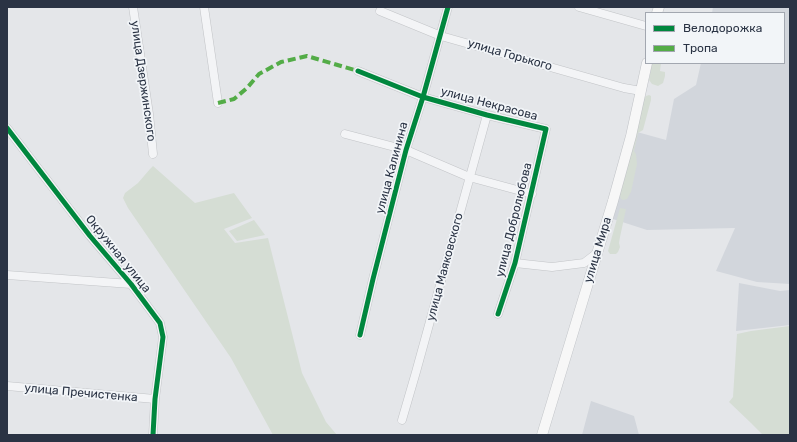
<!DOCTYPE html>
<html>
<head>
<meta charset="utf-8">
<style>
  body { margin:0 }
  #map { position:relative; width:797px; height:442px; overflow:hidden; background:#e4e6e9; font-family:Rubik,sans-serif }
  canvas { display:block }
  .frame { position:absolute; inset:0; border:8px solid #2a3344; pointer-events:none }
  .legend { position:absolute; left:645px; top:12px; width:140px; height:52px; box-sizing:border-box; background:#f2f5f8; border:1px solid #a2a7b0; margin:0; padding:5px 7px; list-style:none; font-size:12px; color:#2a3344 }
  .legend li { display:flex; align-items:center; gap:8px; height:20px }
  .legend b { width:20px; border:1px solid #a2a7b0 }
</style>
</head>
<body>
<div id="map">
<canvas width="797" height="442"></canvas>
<div class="frame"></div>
<ul class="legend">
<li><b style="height:5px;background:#00873e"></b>Велодорожка</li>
<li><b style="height:5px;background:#53ac47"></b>Тропа</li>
</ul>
</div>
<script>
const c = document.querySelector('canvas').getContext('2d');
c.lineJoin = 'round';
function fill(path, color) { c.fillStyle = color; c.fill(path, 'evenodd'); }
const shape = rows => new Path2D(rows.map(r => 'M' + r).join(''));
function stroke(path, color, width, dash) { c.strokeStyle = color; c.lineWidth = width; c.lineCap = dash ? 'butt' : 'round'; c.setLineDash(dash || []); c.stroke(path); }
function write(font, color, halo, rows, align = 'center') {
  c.font = font + ' Rubik,sans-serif'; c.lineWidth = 3.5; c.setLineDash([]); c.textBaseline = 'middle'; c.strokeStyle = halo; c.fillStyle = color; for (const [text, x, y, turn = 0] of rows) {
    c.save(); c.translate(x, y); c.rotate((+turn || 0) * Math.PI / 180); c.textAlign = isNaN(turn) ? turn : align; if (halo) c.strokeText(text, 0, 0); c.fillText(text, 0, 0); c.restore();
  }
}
fill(shape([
  [713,7,790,7,790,284,757,282,716,271,735,228,647,230,613,219,637,132,666,140,674,99,696,85,701,63,784,63,784,13,712,13],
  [739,283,780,291,790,290,790,325,736,331],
  [591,401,634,416,639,435,582,435]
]), '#d2d6dc');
fill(shape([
  [652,63,661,63,660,71,665,72,665,76,663,83,658,86,652,84,649,80],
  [649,95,651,96,651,100,643,130,638,133,634,151,636,154,637,164,631,192,627,199,623,200,621,199,619,193,643,100,646,96],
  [153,166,195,203,234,193,252,218,224,229,235,243,268,238,302,373,326,422,337,435,273,435,231,358,128,208,123,198,125,193,138,183,150,169],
  [620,208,626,209,620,237,619,243,620,247,618,252,616,254,610,254,608,251],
  [254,220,265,235,237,241,229,231],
  [790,326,790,435,763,435,751,423,729,402,733,397,737,334,751,331]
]), '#d5ddd4');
const minor = shape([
  [133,7,149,114,153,154],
  [204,7,218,103],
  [579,7,646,26],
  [380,11,441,36,624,88,641,91],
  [358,71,423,97,487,115,546,129,515,263,498,314],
  [7,128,90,236,131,284,160,323,163,337,155,399,153,435],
  [345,134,406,150,469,177,532,194],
  [515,263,552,267,584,263,597,253],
  [7,275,131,284],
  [360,335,373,279,406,150,423,97,448,7],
  [7,386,155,399],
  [402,420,416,372,487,115]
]);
const major = shape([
  [657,13,659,7],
  [542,435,613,201,631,136,647,63]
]);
stroke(minor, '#c2c4c7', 9);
stroke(major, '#c0c3c7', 11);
stroke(minor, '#f3f4f6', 8);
stroke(major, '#f7f7f7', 10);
stroke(shape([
  [218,103,234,99,247,88,259,74,281,62,307,56,358,71]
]), '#53ac47', 4, [8, 4]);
stroke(shape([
  [358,71,423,97,487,115,546,129,515,263,498,314],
  [7,128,90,236,131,284,160,323,163,337,155,399,153,435],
  [360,335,373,279,406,150,423,97,448,7]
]), '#00873e', 5);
write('12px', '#2a3344', '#f2f5f8', [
  ["улица Горького",510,55,16],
  ["улица Дзержинского",143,81,82],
  ["улица Некрасова",489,104,15],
  ["улица Калинина",392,168,-75],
  ["улица Добролюбова",514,220,-76],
  ["улица Мира",598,250,-73],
  ["Окружная улица",118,254,51],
  ["улица Маяковского",445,267,-75],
  ["улица Пречистенка",81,393,5]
]);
</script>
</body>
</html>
